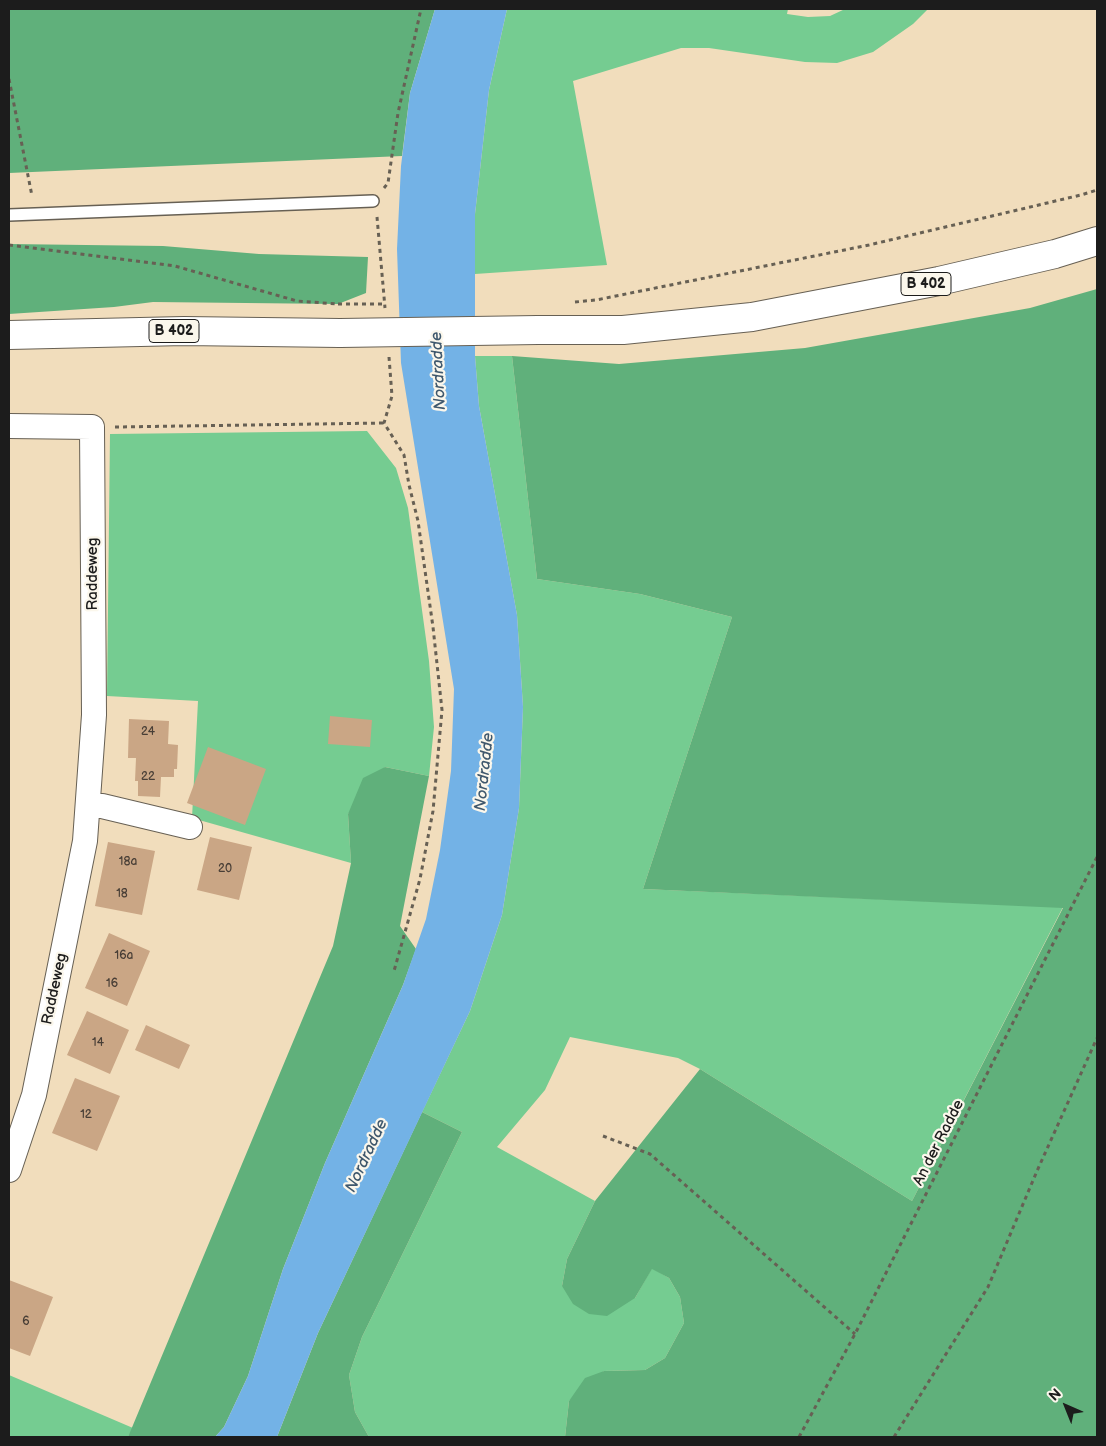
<!DOCTYPE html>
<html>
<head>
<meta charset="utf-8">
<style>
  body { margin:0 }
  #map { position:relative; width:1106px; height:1446px; overflow:hidden; background:#f1ddbc; font-family:"Balsamiq Sans",sans-serif }
  canvas { display:block }
  .frame { position:absolute; inset:0; border:10px solid #1c1c1c; pointer-events:none }
  .north { position:absolute; left:1041px; top:1381px; width:50px; height:50px; -webkit-text-stroke:4px #fbf7ec; paint-order:stroke; rotate:316deg; font-size:14px; font-weight:700; line-height:20px; text-align:center; color:#1c1c1c }
  .north::after { content:''; display:block; margin:auto; width:18px; height:22px; background:#1c1c1c; clip-path:polygon(50% 0,100% 100%,50% 72%,0 100%) }
</style>
</head>
<body>
<div id="map">
<canvas width="1106" height="1446"></canvas>
<div class="frame"></div>
<div class="north">N</div>
</div>
<script>
const c = document.querySelector('canvas').getContext('2d');
c.lineJoin = 'round';
function fill(path, color) { c.fillStyle = color; c.fill(path, 'evenodd'); }
const shape = rows => new Path2D(rows.map(r => 'M' + r).join(''));
function stroke(path, color, width, dash) { c.strokeStyle = color; c.lineWidth = width; c.lineCap = dash ? 'butt' : 'round'; c.setLineDash(dash || []); c.stroke(path); }
function write(font, color, halo, rows, align = 'center') {
  c.font = font + ' "Balsamiq Sans",sans-serif'; c.lineWidth = 4.5; c.setLineDash([]); c.textBaseline = 'middle'; c.strokeStyle = halo; c.fillStyle = color; for (const [text, x, y, turn = 0] of rows) {
    c.save(); c.translate(x, y); c.rotate((+turn || 0) * Math.PI / 180); c.textAlign = isNaN(turn) ? turn : align; if (halo) c.strokeText(text, 0, 0); c.fillText(text, 0, 0); c.restore();
  }
}
fill(shape([
  [507,9,788,9,787,14,808,17,830,16,845,9,928,9,913,24,873,52,837,63,805,62,709,48,681,48,573,81,607,265,475,274,475,214,489,90],
  [475,356,512,356,537,579,640,594,732,617,643,889,1063,907,912,1201,700,1069,678,1058,570,1037,545,1090,497,1147,595,1201,567,1259,562,1286,635,1298,652,1268,669,1278,680,1297,684,1323,665,1358,645,1370,604,1371,569,1401,565,1437,369,1437,355,1412,349,1375,362,1337,462,1132,422,1112,470,1011,502,915,519,808,523,707,517,615,479,406],
  [367,431,396,468,408,508,429,661,434,727,429,776,385,767,348,814,351,863,192,818,198,701,107,696,110,434],
  [9,1375,133,1428,128,1437,9,1437]
]), '#75cc91');
fill(shape([
  [9,9,435,9,410,93,402,156,9,173],
  [9,244,163,246,259,254,368,257,366,293,338,304,153,302,114,307,9,314],
  [1097,289,1097,1437,565,1437,569,1401,585,1378,604,1371,645,1370,665,1358,684,1323,680,1297,669,1278,652,1269,635,1298,607,1316,589,1314,573,1304,562,1286,567,1259,595,1201,700,1069,912,1201,1063,908,643,889,732,617,640,594,537,579,512,356,619,364,805,348,1030,308],
  [385,767,429,776,400,926,416,949,403,985,325,1163,283,1269,248,1376,224,1427,215,1437,128,1437,333,946,351,863,348,814,363,778],
  [422,1112,462,1132,362,1337,349,1375,355,1412,369,1437,277,1437,318,1333]
]), '#60b07b');
fill(shape([
  [435,9,507,9,489,90,475,214,475,356,479,406,517,615,523,707,519,808,502,915,470,1011,318,1333,277,1437,215,1437,224,1427,248,1376,283,1269,325,1163,403,985,426,919,440,850,451,771,454,689,401,363,397,249,401,166,410,93]
]), '#73b2e6');
fill(shape([
  [330,716,372,720,370,747,328,744],
  [129,719,169,721,168,744,178,745,177,769,174,769,174,777,161,777,160,797,138,796,138,781,135,781,136,758,128,758],
  [208,747,266,769,245,825,187,803],
  [210,837,252,847,239,900,197,890],
  [108,842,155,851,142,915,95,906],
  [109,933,150,951,127,1006,85,988],
  [87,1011,129,1030,110,1074,67,1055],
  [146,1025,190,1045,179,1069,135,1050],
  [75,1078,120,1096,97,1151,52,1133],
  [9,1280,53,1297,30,1356,9,1348]
]), '#caa685');
const lane = shape([
  [9,215,373,201]
]);
const street = shape([
  [9,426,92,427,94,715,85,841,34,1095,9,1170],
  [88,805,102,806,190,827]
]);
const primary = shape([
  [538,330,623,330,752,317,939,281,1055,254,1097,241],
  [9,335,184,331,340,333]
]);
stroke(lane, '#676054', 14);
stroke(street, '#676054', 26);
stroke(primary, '#676054', 30);
stroke(shape([
  [9,79,32,196],
  [384,188,388,183,398,113,421,9],
  [377,217,385,308],
  [9,245,175,266,297,301,338,304],
  [575,302,596,300,869,245,1081,195,1097,190],
  [389,357,392,396,384,423,404,455,409,485,418,521,433,627,442,710,433,811,420,879,394,971],
  [115,427,384,423],
  [603,1136,650,1154,855,1334],
  [799,1437,855,1334,1097,857],
  [894,1437,988,1287,1037,1171,1097,1038]
]), '#676054', 3, [4, 4]);
stroke(lane, '#fff', 11);
stroke(street, '#fff', 24);
stroke(primary, '#fff', 28);
const primaryBridge = shape([
  [340,333,538,330]
]);
stroke(primaryBridge, '#676054', 30, []);
stroke(shape([
  [338,304,384,304]
]), '#676054', 3, [4, 4]);
stroke(primaryBridge, '#fff', 28);
write('12px', '#483e36', null, [
  ["24",148,732],
  ["22",148,777],
  ["18a",128,862],
  ["20",225,869],
  ["18",122,894],
  ["16a",124,956],
  ["16",112,984],
  ["14",98,1043],
  ["12",86,1115],
  ["6",26,1322]
]);
for (const [x, y, w] of [
  [926,284,50],
  [174,331,50]
]) { const box = new Path2D(); box.roundRect(x - w / 2, y - 11.5, w, 23, 4); c.fillStyle = '#fbf7ec'; c.fill(box); stroke(box, '#1c1c1c', 1); }
write('bold 14px', '#1c1c1c', null, [
  ["B 402",926,284],
  ["B 402",174,331]
]);
write('15px', '#1c1c1c', '#fbf7ec', [
  ["Raddeweg",93,574,-90],
  ["Raddeweg",55,989,-78],
  ["An der Radde",939,1143,-63]
]);
write('italic 16px', '#3f586d', '#fbf7ec', [
  ["Nordradde",439,371,-93],
  ["Nordradde",485,772,-84],
  ["Nordradde",367,1156,-65]
]);
</script>
</body>
</html>
